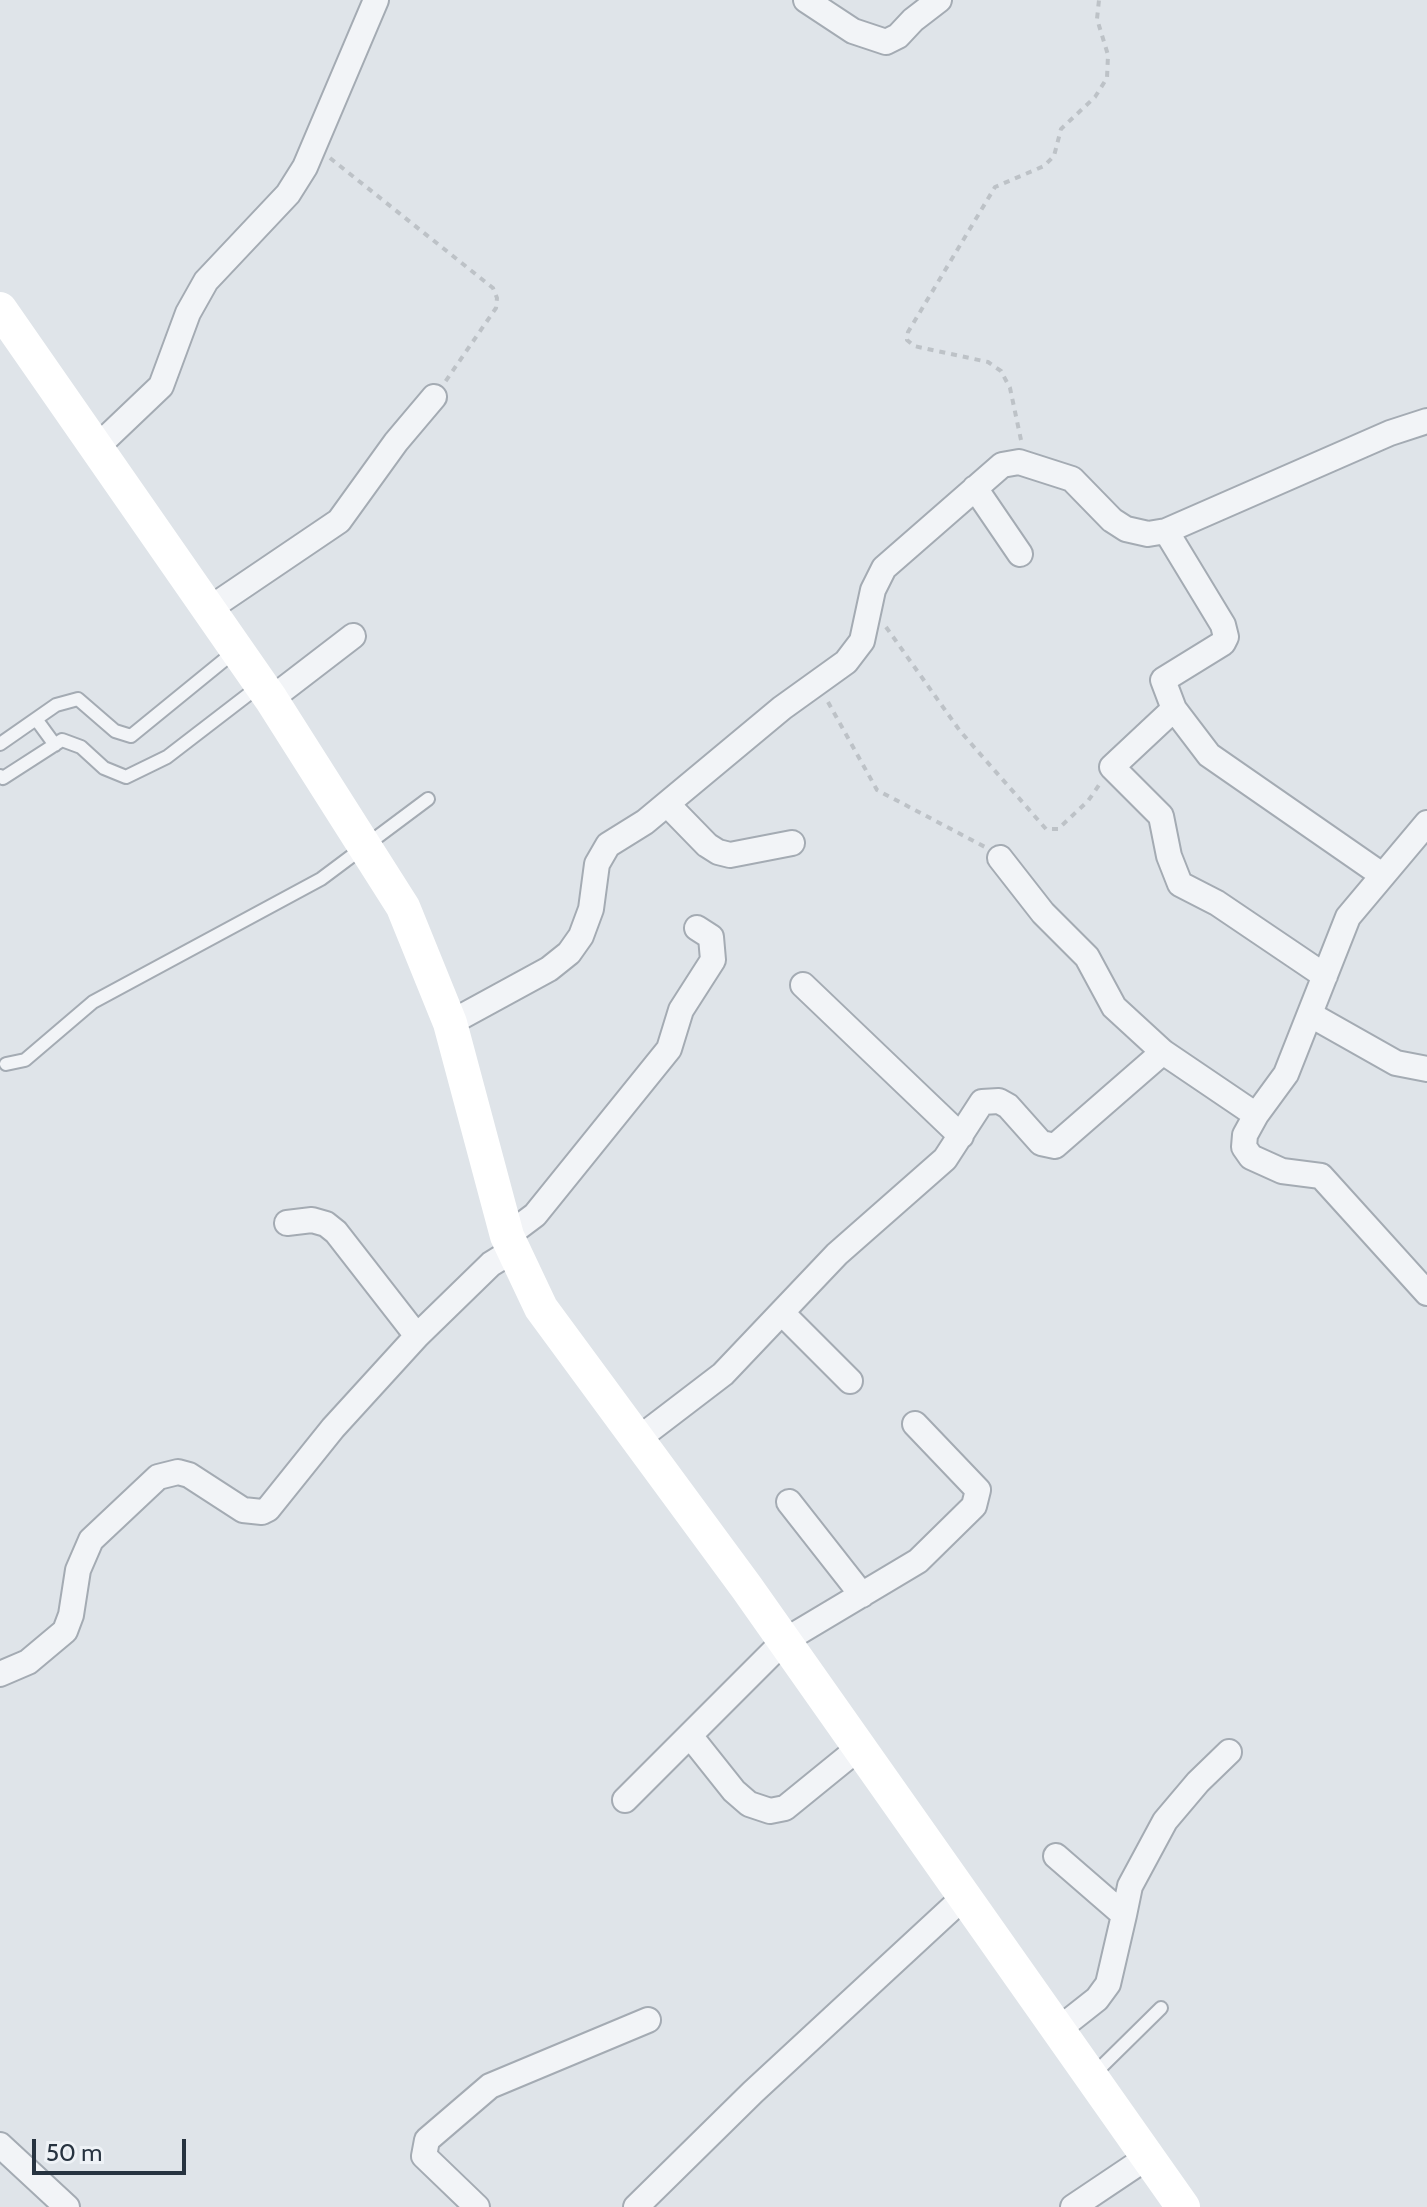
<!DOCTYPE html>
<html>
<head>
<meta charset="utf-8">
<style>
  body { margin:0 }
  #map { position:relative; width:1427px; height:2207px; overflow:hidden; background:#dfe4e9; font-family:Cabin,sans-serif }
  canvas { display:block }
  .scale { position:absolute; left:32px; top:2139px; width:154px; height:36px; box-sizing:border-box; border:4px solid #273340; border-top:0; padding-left:10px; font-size:24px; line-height:28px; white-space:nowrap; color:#273340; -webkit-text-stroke:6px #eef2f6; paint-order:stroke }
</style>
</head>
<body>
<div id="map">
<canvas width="1427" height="2207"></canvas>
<div class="scale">50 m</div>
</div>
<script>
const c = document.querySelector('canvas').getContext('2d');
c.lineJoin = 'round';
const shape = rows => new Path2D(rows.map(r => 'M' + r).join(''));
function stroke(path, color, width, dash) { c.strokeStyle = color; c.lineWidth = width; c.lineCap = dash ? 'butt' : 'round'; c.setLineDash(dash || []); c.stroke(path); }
const lane = shape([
  [36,719,55,745],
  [0,744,56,705,78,699,115,731,131,736,234,652],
  [0,776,3,778,62,740,81,747,104,768,126,777,167,757,258,687],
  [6,1064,25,1060,93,1002,321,879,428,799],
  [1094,2074,1161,2008]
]);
const street = shape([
  [806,0,853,31,886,42,898,36,913,20,939,0],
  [98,446,161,386,188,313,206,281,288,194,305,167,376,0],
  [975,488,1020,554],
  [1166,531,1223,625,1226,637,1223,643,1163,680,1174,709,1209,755,1382,875],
  [209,609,339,521,396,442,434,397],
  [271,699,353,636],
  [1174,709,1112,767,1161,816,1169,856,1180,884,1217,903,1325,976],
  [668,805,707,845,718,852,730,855,792,843],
  [1427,823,1348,917,1286,1074,1256,1115,1245,1135,1244,1147,1251,1157,1282,1171,1321,1176,1427,1293],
  [1000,858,1043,913,1087,957,1114,1007,1163,1052,1256,1115],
  [803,985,961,1136],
  [1311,1015,1396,1063,1427,1069],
  [450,1023,549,969,569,953,581,936,591,909,597,864,608,845,645,822,782,708,846,662,862,641,873,590,884,568,1002,465,1019,462,1072,479,1112,520,1126,529,1148,534,1166,531,1390,433,1427,421],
  [287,1223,312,1220,326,1224,336,1232,417,1336],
  [507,1236,535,1215,669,1049,681,1010,713,960,711,937,697,928],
  [783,1314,850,1381],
  [638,1439,723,1374,837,1254,945,1159,982,1102,999,1101,1008,1106,1041,1143,1055,1146,1163,1052],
  [789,1502,862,1595],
  [0,1674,28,1662,65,1631,71,1615,78,1570,91,1540,158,1477,178,1472,189,1475,243,1510,262,1512,268,1509,333,1428,417,1336,491,1264,512,1251],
  [691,1737,734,1791,749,1804,770,1811,785,1808,860,1747],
  [625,1800,784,1641,918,1561,974,1506,978,1490,915,1424],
  [1056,1856,1124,1915,1108,1984,1097,1999,1059,2029],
  [1124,1915,1130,1886,1165,1821,1198,1782,1229,1752],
  [0,2145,67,2207],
  [477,2207,424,2156,427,2140,490,2086,648,2020],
  [636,2207,753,2092,965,1896],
  [1073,2207,1149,2156]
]);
stroke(lane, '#a4abb3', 16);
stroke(street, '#a4abb3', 28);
stroke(shape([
  [330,158,493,288,497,298,496,308,445,382],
  [1021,440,1010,388,1001,371,988,362,914,346,907,340,908,332,995,187,1044,166,1054,156,1061,129,1095,97,1107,78,1108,55,1097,19,1099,0],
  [886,627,960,731,1046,829,1058,829,1088,801,1099,785],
  [828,702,877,790,985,847]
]), '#bdc2c7', 4, [6, 6]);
stroke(lane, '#f2f4f7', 12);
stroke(street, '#f2f4f7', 24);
stroke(shape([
  [0,309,271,699,403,907,450,1023,507,1236,541,1308,747,1588,1183,2207]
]), '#fff', 34);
</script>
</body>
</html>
